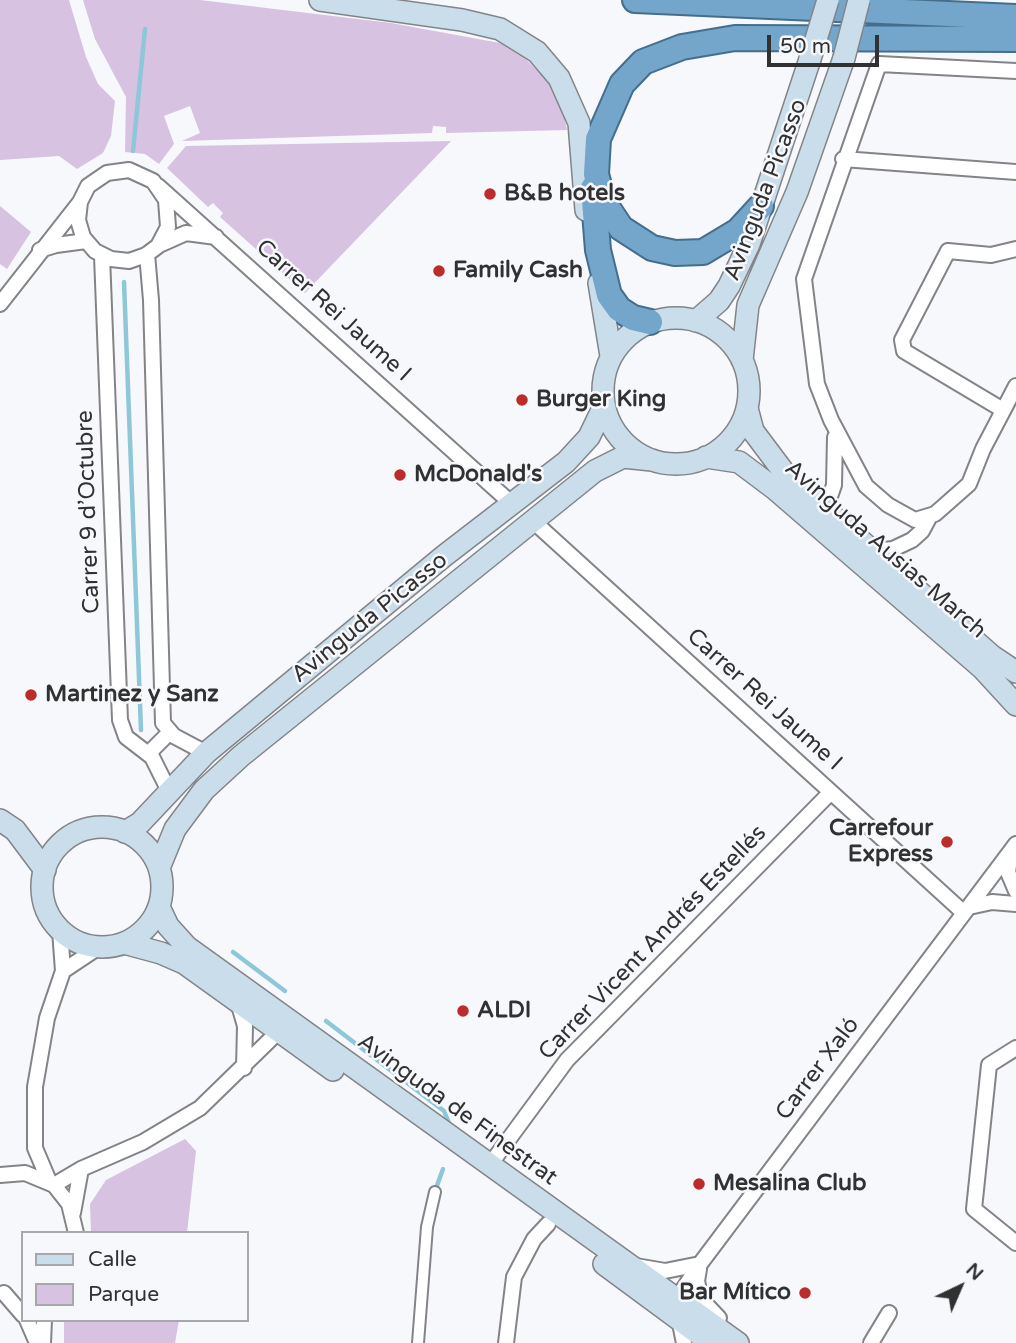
<!DOCTYPE html>
<html>
<head>
<meta charset="utf-8">
<style>
  body { margin:0 }
  #map { position:relative; width:1016px; height:1343px; overflow:hidden; background:#f6f8fb; font-family:"Varela Round",sans-serif }
  canvas { display:block }
  .legend { position:absolute; left:21px; top:1231px; width:228px; height:91px; box-sizing:border-box; background:#f6f8fb; border:2px solid #a7a8ab; margin:0; padding:9px 12px; list-style:none; font-size:21px; color:#313132 }
  .legend li { display:flex; align-items:center; gap:14px; height:35px }
  .legend b { width:35px; border:2px solid #a7a8ab }
  .north { position:absolute; left:925px; top:1252px; width:70px; height:70px; -webkit-text-stroke:5px #f6f8fb; paint-order:stroke; rotate:44deg; font-size:19px; font-weight:700; line-height:28px; text-align:center; color:#313132 }
  .north::after { content:''; display:block; margin:auto; width:24px; height:32px; background:#313132; clip-path:polygon(50% 0,100% 100%,50% 72%,0 100%) }
  .scale { position:absolute; left:767px; top:35px; width:112px; height:32px; box-sizing:border-box; border:4px solid #313132; border-top:0; padding-left:9px; font-size:21px; line-height:24px; white-space:nowrap; color:#313132; -webkit-text-stroke:5px #f6f8fb; paint-order:stroke }
</style>
</head>
<body>
<div id="map">
<canvas width="1016" height="1343"></canvas>
<ul class="legend">
<li><b style="height:9px;background:#caddeb"></b>Calle</li>
<li><b style="height:19px;background:#d7c2e1"></b>Parque</li>
</ul>
<div class="north">N</div>
<div class="scale">50 m</div>
</div>
<script>
const c = document.querySelector('canvas').getContext('2d');
c.lineJoin = 'round';
function fill(path, color) { c.fillStyle = color; c.fill(path, 'evenodd'); }
const shape = rows => new Path2D(rows.map(r => 'M' + r).join(''));
function stroke(path, color, width, dash) { c.strokeStyle = color; c.lineWidth = width; c.lineCap = dash ? 'butt' : 'round'; c.setLineDash(dash || []); c.stroke(path); }
function write(font, color, halo, rows, align = 'center') {
  c.font = font + ' "Varela Round",sans-serif'; c.lineWidth = 5; c.setLineDash([]); c.textBaseline = 'middle'; c.strokeStyle = halo; c.fillStyle = color; for (const [text, x, y, turn = 0] of rows) {
    c.save(); c.translate(x, y); c.rotate((+turn || 0) * Math.PI / 180); c.textAlign = isNaN(turn) ? turn : align; if (halo) c.strokeText(text, 0, 0); c.fillText(text, 0, 0); c.restore();
  }
}
fill(shape([
  [0,0,69,0,86,57,98,84,115,101,111,136,103,153,77,169,59,156,0,160],
  [83,0,200,0,391,23,500,43,527,60,547,81,562,104,567,130,446,133,446,127,433,126,432,133,182,141,200,133,190,106,164,116,174,144,159,164,145,154,125,152,126,97,95,39],
  [451,141,305,293,220,217,223,213,213,203,208,207,167,168,186,146],
  [0,206,31,232,7,269,0,264],
  [185,1139,196,1151,187,1233,91,1233,90,1204,106,1180],
  [64,1320,179,1320,175,1343,64,1343]
]), '#d7c2e1');
stroke(shape([
  [133,151,145,29],
  [124,282,141,730],
  [233,952,285,991],
  [326,1021,444,1111,449,1123],
  [435,1191,443,1169]
]), '#8dc7d8', 4.5);
const pedestrian = shape([
  [418,1343,427,1227,435,1192]
]);
const minor = shape([
  [1016,71,879,64,804,279,817,384,831,420,866,486,888,505,915,520,935,514,969,484,983,449,1016,386],
  [843,159,1016,172],
  [158,186,511,503],
  [159,245,186,233,216,237],
  [40,250,56,245,86,241],
  [147,254,151,300,163,723,174,736,206,753],
  [102,256,120,720,126,737,152,757,169,791],
  [0,304,80,202,88,186,107,173,129,170,153,181,166,200,168,227,158,246,146,255,129,261,111,259,95,251,83,237,78,220,80,202],
  [1003,410,904,351,902,340,948,251,991,255,1016,249],
  [826,508,834,485,835,437],
  [533,521,964,913],
  [875,551,893,549,912,540,922,531,930,516],
  [149,753,170,732],
  [1011,852,1008,872,1016,891],
  [969,907,992,902,1016,904],
  [63,971,99,947],
  [238,1002,245,1026,244,1068],
  [1016,1048,989,1065,974,1209,1016,1243],
  [489,1166,567,1060,831,792],
  [0,1175,25,1173,54,1185,69,1204,76,1233],
  [49,1181,35,1148,35,1087,47,1018,63,971,60,930],
  [54,1185,81,1169,143,1142,200,1108,278,1032],
  [73,1213,81,1169],
  [636,1266,665,1271,700,1264],
  [699,1269,697,1281,701,1299,719,1318],
  [4,1293,23,1315],
  [27,1320,37,1343],
  [43,1343,44,1320],
  [506,1343,514,1277,534,1239,548,1224],
  [684,1343,677,1309,682,1291,700,1264,1016,844],
  [871,1343,889,1313]
]);
const secondary = shape([
  [320,0,462,20,500,29,537,52,559,78,579,123,586,210],
  [599,283,611,356],
  '603 391a73 73 0 1 1 146 0a73 73 0 1 1-146 0Z',
  [696,321,719,301,729,286,749,244,810,59],
  [742,360,748,305,797,192,844,58],
  [747,408,753,431,786,475,992,656,1016,672],
  [706,457,739,462,775,489,982,668,1016,705],
  [0,820,15,830,45,870],
  '42 887a60 60 0 1 1 120 0a60 60 0 1 1-120 0Z',
  [125,832,140,823,206,753,444,556,566,462,589,437,604,406],
  [159,868,175,829,204,790,241,756,595,471,623,457,652,460],
  [159,907,168,926,187,947,738,1343],
  [124,943,161,953,184,963,333,1070],
  [604,1264,711,1343]
]);
const trunk = shape([
  [635,0,1016,17],
  [593,188,598,250,609,295,619,309,633,318,650,322],
  [761,206,738,231,703,252,675,253,652,248,621,228,603,201,596,174,598,139,622,84,643,62,682,47,735,38,1016,39]
]);
stroke(pedestrian, '#838487', 14);
stroke(minor, '#838487', 18);
stroke(secondary, '#838487', 24);
stroke(trunk, '#456e8c', 28);
stroke(pedestrian, '#fff', 10);
stroke(minor, '#fff', 14);
stroke(secondary, '#caddeb', 21);
stroke(trunk, '#73a6ca', 24);
const secondaryBridge = shape([
  [844,58,859,0],
  [810,59,828,0]
]);
stroke(secondaryBridge, '#838487', 24, []);
stroke(secondaryBridge, '#caddeb', 21);
for (const [x, y, r, color] of [
  [490,194,7,"#bb2c2a"],
  [439,271,7,"#bb2c2a"],
  [522,400,7,"#bb2c2a"],
  [400,475,7,"#bb2c2a"],
  [31,695,7,"#bb2c2a"],
  [947,842,7,"#bb2c2a"],
  [463,1011,7,"#bb2c2a"],
  [699,1184,7,"#bb2c2a"],
  [805,1293,7,"#bb2c2a"]
]) { const dot = new Path2D(); dot.arc(x, y, r, 0, 2 * Math.PI); c.fillStyle = color; c.fill(dot); stroke(dot, '#f6f8fb', 2.5); }
write('23px', '#313132', '#f6f8fb', [
  ["Avinguda Picasso",766,190,-69],
  ["Carrer Rei Jaume I",333,311,42],
  ["Carrer 9 d’Octubre",89,512,-92],
  ["Avinguda Ausias March",885,550,41],
  ["Avinguda Picasso",370,618,-39],
  ["Carrer Rei Jaume I",764,700,42],
  ["Carrer Vicent Andrés Estellés",653,943,-46],
  ["Carrer Xaló",818,1069,-53],
  ["Avinguda de Finestrat",457,1110,36]
]);
write('bold 23px', '#313132', '#f6f8fb', [
  ["B&B hotels",504,194],
  ["Family Cash",453,271],
  ["Burger King",536,400],
  ["McDonald's",414,475],
  ["Martinez y Sanz",45,695],
  ["Carrefour",933,829,"right"],
  ["Express",933,855,"right"],
  ["ALDI",477,1011],
  ["Mesalina Club",713,1184],
  ["Bar Mítico",791,1293,"right"]
], 'left');
</script>
</body>
</html>
